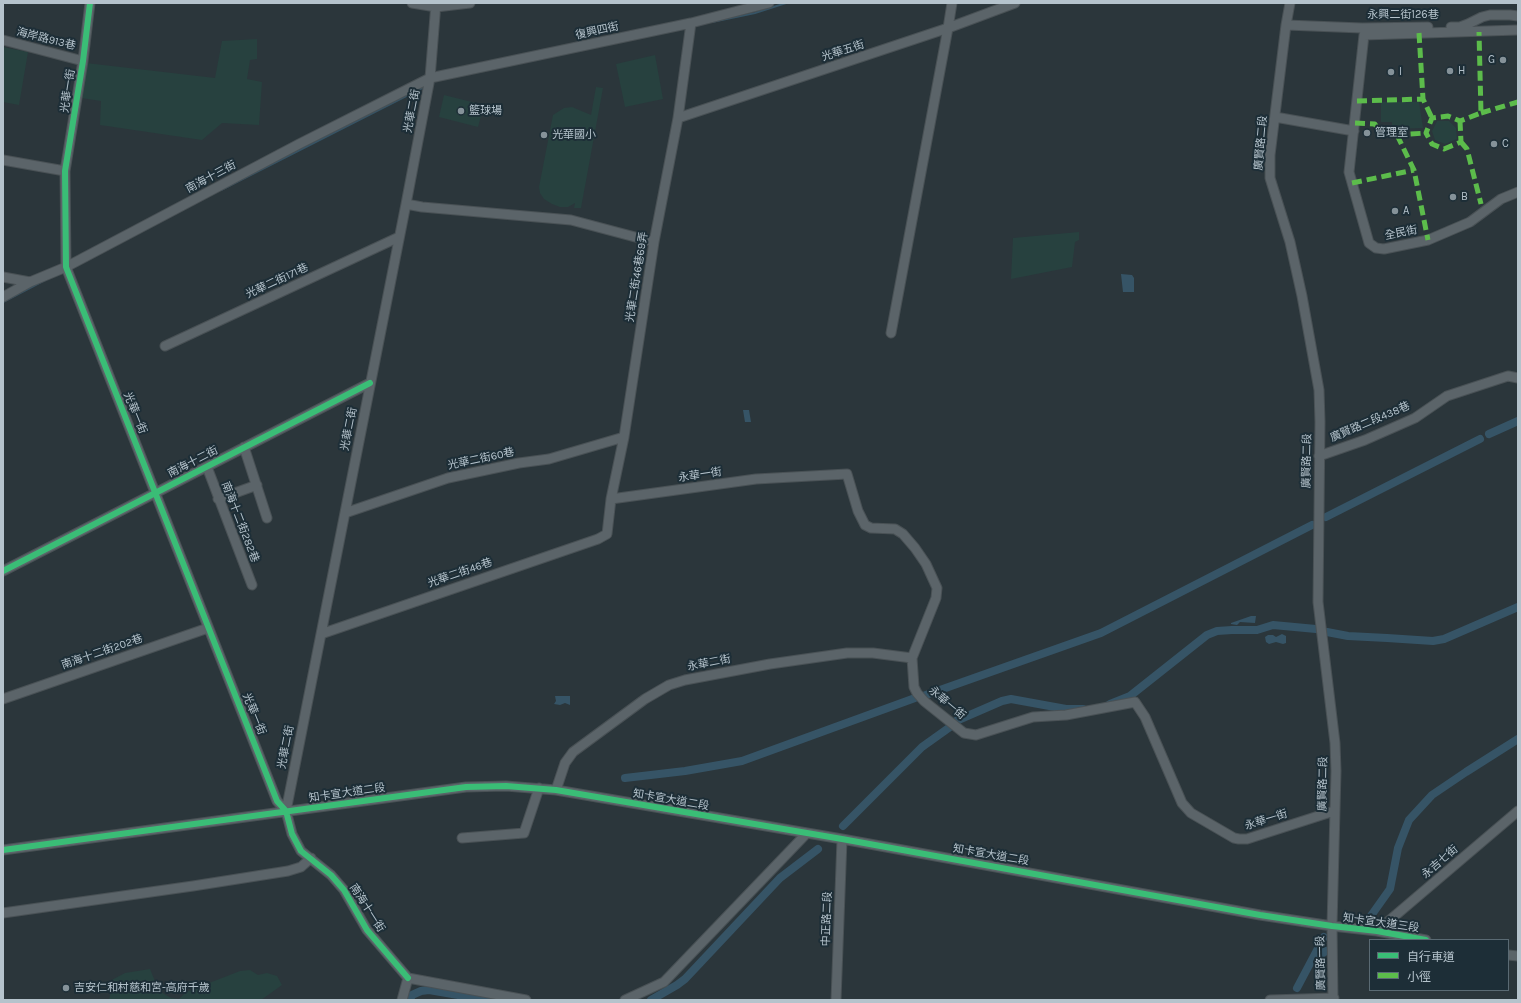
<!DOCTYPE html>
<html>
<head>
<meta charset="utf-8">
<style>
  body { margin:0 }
  #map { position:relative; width:1521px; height:1003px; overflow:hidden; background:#2b363b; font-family:Karla,"Noto Sans TC",sans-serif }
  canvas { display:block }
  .frame { position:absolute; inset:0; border:4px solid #b5c3cc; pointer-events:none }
  .legend { position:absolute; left:1369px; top:939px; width:140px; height:52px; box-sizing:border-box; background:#1d2e37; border:1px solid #5a6a73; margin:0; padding:5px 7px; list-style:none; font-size:12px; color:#b5c3cc }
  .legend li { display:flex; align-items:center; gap:8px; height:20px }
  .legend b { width:20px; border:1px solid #5a6a73 }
</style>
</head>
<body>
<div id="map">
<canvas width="1521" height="1003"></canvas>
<div class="frame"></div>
<ul class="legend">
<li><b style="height:5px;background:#3abd76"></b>自行車道</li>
<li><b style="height:5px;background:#5cbc4b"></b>小徑</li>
</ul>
</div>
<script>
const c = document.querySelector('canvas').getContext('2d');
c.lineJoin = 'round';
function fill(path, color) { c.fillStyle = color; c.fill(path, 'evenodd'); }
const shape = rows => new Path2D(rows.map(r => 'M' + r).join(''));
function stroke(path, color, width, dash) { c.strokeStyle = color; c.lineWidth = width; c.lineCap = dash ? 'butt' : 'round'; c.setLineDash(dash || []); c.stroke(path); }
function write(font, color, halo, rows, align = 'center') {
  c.font = font + ' Karla,"Noto Sans TC",sans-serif'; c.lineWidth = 4; c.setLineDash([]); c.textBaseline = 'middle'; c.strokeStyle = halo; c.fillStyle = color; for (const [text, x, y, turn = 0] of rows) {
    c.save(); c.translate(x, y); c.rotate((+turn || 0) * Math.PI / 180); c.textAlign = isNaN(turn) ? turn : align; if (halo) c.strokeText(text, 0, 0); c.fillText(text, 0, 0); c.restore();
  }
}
fill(shape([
  [257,39,257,59,250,60,247,79,262,82,259,125,222,123,202,140,100,125,101,101,81,98,86,63,215,78,222,41],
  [3,47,28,52,19,105,3,102],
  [655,55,663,99,625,107,616,64],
  [596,87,603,88,581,208,574,208,575,203,568,207,560,207,552,204,544,199,540,193,539,187,553,115,564,108,572,107,591,115],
  [444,95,484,105,478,127,439,117],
  [1381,102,1419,102,1423,128,1392,129,1392,122,1381,122],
  [1437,121,1449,121,1456,128,1457,139,1445,144,1435,140,1432,131],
  [1079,232,1079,240,1075,242,1072,267,1011,279,1013,238],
  [150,969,159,991,171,998,179,999,186,992,240,971,250,970,258,975,267,973,277,976,282,985,261,1000,109,1000,111,991,108,982,125,973]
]), '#27413f');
fill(shape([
  [1121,274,1132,275,1134,278,1134,292,1123,292],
  [743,410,749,410,751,422,745,422],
  [1251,616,1256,616,1255,623,1240,622,1237,625,1231,624,1231,623],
  [1282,634,1286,636,1286,643,1283,644,1276,642,1269,644,1266,642,1265,637,1268,635,1273,635,1276,637],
  [555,696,570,696,570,705,565,703,560,705,554,704,556,701]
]), '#365466');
stroke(shape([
  [712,22,755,13,786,3],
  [221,190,422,88],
  [3,302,47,279]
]), '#365466', 2);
stroke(shape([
  [1489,434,1518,421],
  [1326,517,1480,439],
  [1327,632,1348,636,1387,638,1433,641,1444,639,1518,607],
  [923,696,1101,633,1312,525],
  [1110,704,1130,696,1207,635,1217,631,1232,630,1257,630,1273,625,1316,629],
  [956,721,1002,701,1011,699,1066,709,1083,709],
  [625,778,685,771,742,761,915,698],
  [843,826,922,747,950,727],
  [1368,920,1390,889,1398,848,1409,820,1432,795,1466,772,1518,739],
  [1312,961,1326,951],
  [1297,988,1324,937],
  [410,1000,412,995,421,991,429,990,487,1000],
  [651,1000,677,985,685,979,780,878,818,849]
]), '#365466', 8);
const minor = shape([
  [90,3,83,61,65,171,66,267,277,801,286,811,292,834,301,851,331,875,344,890,367,930,408,978],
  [412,3,436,7,470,3],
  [1290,3,1286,25,1270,155,1270,178,1290,242,1302,296,1319,390,1320,422,1318,602,1335,743,1336,771,1332,926,1333,1000],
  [1286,25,1362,28,1428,27],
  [1451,27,1460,27,1468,24,1482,17,1490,15,1510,15,1518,16],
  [1518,30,1364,35,1349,172,1369,243,1376,248,1384,249,1428,240,1470,222,1501,199,1518,192],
  [3,40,83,61],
  [1275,117,1354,131],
  [678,118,948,28,1015,3],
  [3,160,65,171],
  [406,204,422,207,571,220,654,242],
  [3,277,30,282],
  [3,297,30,282,66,267,299,144,430,78,691,23,769,3],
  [891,333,948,28,952,3],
  [165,346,399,237],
  [244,447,267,518],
  [1319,456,1365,440,1415,418,1447,396,1508,376,1518,378],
  [207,467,252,585],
  [218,499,257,485],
  [611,499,756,479,847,474,858,511,865,525,871,528,895,529,903,534,915,548,926,564,937,588,936,598,912,658,914,687,917,693,924,701,964,733,976,735,1033,717,1066,715,1135,702,1145,717,1182,803,1191,813,1234,838,1239,839,1247,839,1334,811],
  [345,513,448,478,519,463,549,459,624,437],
  [3,571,370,383],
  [321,634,598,539,607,534,611,499,624,437,654,242,678,118,691,23],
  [3,699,208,628],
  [556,790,565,763,573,752,645,699,669,685,685,680,770,664,847,653,873,653,912,658],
  [286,811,406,204,430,78,436,3],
  [462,838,524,833,539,788],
  [3,850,466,787,506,786,556,790,842,839,1260,915,1332,926,1377,931,1426,940],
  [3,913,193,886,288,871,301,867,311,858],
  [1377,931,1518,811],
  [1508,955,1518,956],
  [408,978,526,1000],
  [402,1000,408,978],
  [625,1000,664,982,807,833],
  [836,1000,842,839],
  [1270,1000,1334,998]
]);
stroke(minor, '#495155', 11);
stroke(minor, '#5b6469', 9);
stroke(shape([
  [1419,33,1423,99,1432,118],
  [1357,101,1423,99],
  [1481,113,1518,102],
  [1460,121,1461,142,1444,149,1432,144,1426,133,1432,118,1448,116,1460,121,1481,113,1479,32],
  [1355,123,1375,124,1378,130,1397,135,1426,133],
  [1397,135,1414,170,1428,240],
  [1461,142,1467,149,1481,204],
  [1352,183,1414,170]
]), '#5cbc4b', 5, [10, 5]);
stroke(shape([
  [90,3,83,61,65,171,66,267,277,801,286,811,292,834,301,851,331,875,344,890,367,930,408,978],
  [3,571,370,383],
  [3,850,466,787,506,786,556,790,842,839,1260,915,1332,926,1377,931,1426,940]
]), '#3abd76', 6);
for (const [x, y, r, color] of [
  [1503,60,4,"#859299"],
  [1450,71,4,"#859299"],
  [1391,72,4,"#859299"],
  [461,111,4,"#859299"],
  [1367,133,4,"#859299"],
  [544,135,4,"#859299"],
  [1494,144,4,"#859299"],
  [1453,197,4,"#859299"],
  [1395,211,4,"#859299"],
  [66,988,4,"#859299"]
]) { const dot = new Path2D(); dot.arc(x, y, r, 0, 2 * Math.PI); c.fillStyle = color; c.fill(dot); stroke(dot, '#1d2e37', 1.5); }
write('11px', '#b5c3cc', '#1d2e37', [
  ["永興二街126巷",1403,15],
  ["復興四街",597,31,-12],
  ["海岸路913巷",46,39,14],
  ["光華五街",843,51,-18],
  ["光華一街",68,91,-81],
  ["光華二街",412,111,-79],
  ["廣賢路二段",1261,143,-85],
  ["南海十三街",211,177,-28],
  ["全民街",1401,233,-11],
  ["光華二街46巷69弄",637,277,-81],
  ["光華二街171巷",277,281,-25],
  ["光華一街",135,413,68],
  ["廣賢路二段438巷",1370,422,-23],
  ["光華二街",349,429,-79],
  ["光華二街60巷",481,459,-12],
  ["廣賢路二段",1307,461,-89],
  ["南海十二街",193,462,-27],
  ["永華一街",700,475,-8],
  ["南海十二街282巷",240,522,69],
  ["光華二街46巷",460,573,-19],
  ["南海十二街202巷",102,652,-19],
  ["永華二街",709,663,-11],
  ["永華一街",947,703,40],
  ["光華一街",254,714,68],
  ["光華二街",286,747,-79],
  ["廣賢路二段",1323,784,-89],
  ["知卡宣大道二段",347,793,-8],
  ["知卡宣大道二段",671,800,10],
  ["永華一街",1266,820,-17],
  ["知卡宣大道二段",991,855,10],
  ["永吉七街",1440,862,-41],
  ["南海十一街",367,908,57],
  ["中正路二段",827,919,-88],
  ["知卡宣大道三段",1381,923,8],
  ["廣賢路一段",1321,963,-91]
]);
write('11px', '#b5c3cc', '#1d2e37', [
  ["G",1495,60,"right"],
  ["H",1458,71],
  ["I",1399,72],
  ["籃球場",469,111],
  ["管理室",1375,133],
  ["光華國小",552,135],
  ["C",1502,144],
  ["B",1461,197],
  ["A",1403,211],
  ["吉安仁和村慈和宮-高府千歲",74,988]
], 'left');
</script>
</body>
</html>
